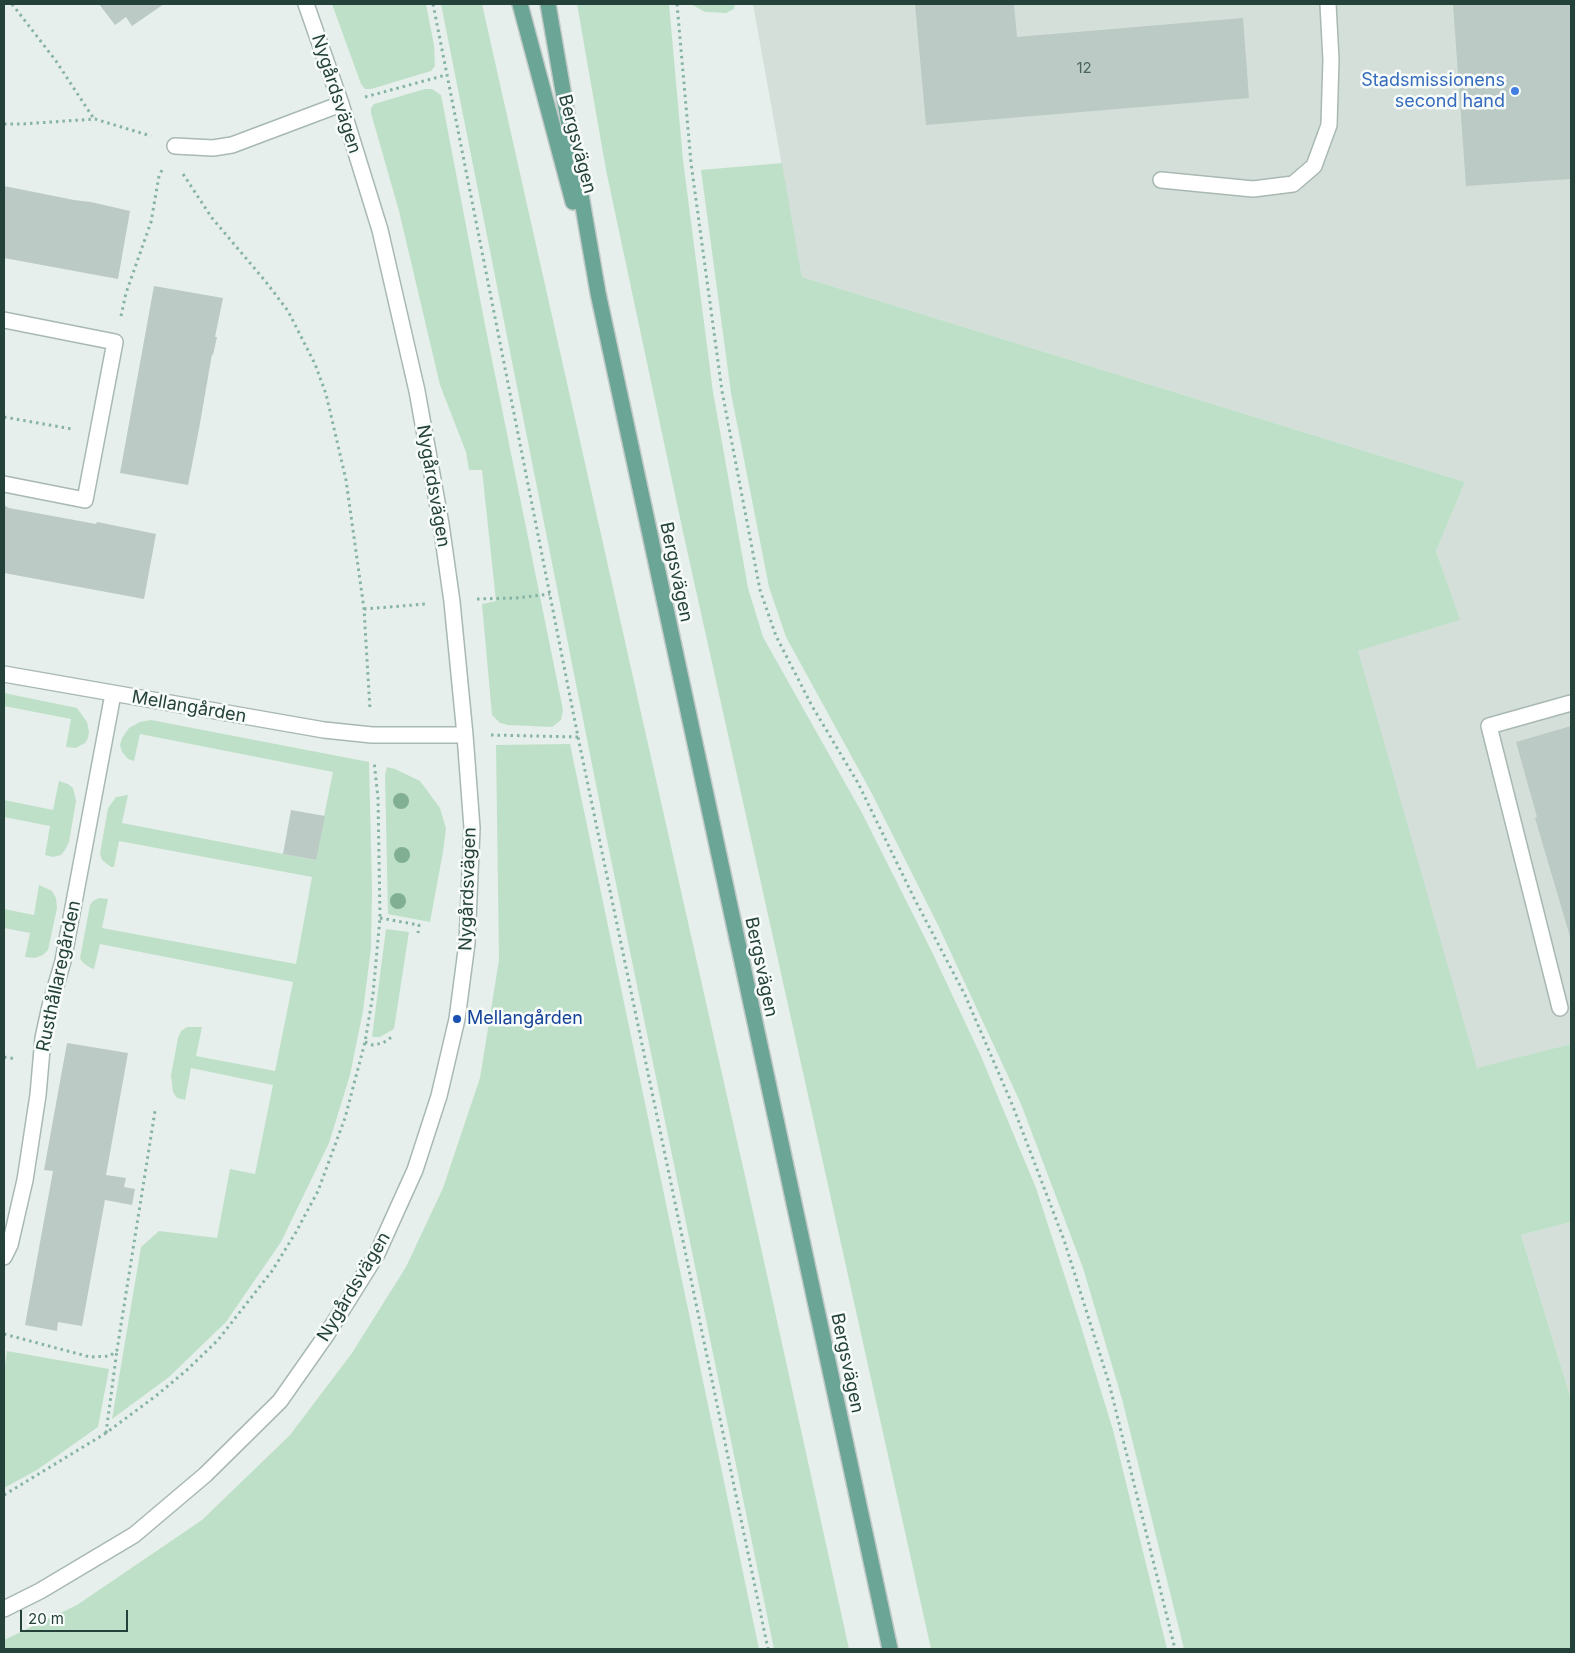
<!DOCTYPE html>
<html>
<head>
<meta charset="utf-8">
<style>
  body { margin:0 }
  #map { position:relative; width:1575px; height:1653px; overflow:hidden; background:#e6efeb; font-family:Inter,sans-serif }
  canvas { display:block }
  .frame { position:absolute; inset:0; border:5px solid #24423a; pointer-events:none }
  .scale { position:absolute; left:20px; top:1610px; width:108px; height:22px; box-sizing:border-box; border:2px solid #24423a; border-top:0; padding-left:6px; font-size:15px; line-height:18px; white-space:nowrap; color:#24423a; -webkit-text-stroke:4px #f7fbf9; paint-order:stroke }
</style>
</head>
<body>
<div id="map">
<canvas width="1575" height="1653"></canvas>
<div class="frame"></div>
<div class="scale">20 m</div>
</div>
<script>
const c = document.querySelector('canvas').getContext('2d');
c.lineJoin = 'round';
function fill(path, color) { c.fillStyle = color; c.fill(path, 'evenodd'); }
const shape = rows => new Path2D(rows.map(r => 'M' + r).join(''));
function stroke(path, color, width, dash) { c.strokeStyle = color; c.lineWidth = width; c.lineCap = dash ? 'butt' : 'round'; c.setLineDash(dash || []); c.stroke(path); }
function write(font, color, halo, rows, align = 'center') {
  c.font = font + ' Inter,sans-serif'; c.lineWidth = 5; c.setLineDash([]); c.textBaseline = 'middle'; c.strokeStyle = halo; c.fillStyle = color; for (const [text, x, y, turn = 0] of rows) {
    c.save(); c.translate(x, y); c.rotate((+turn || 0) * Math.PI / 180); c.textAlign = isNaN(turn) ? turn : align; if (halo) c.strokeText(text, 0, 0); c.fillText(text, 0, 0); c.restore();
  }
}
fill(shape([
  [753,4,1571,4,1571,1044,1477,1069,1357,651,1459,620,1436,551,1465,482,802,277],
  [1571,1222,1571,1399,1521,1235]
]), '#d4dfda');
fill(shape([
  [332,4,426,4,434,45,435,66,431,71,371,89,365,89,361,84],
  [441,4,482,4,760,1243,849,1649,774,1649,608,845],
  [577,4,669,4,683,160,713,392,748,588,763,637,862,813,933,954,980,1054,1036,1188,1080,1323,1113,1430,1167,1649,931,1649,683,532,606,170],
  [691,4,735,4,734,9,726,13,705,12],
  [425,89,432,89,441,95,486,330,563,710,561,720,552,727,508,725,500,723,492,715,482,604,496,601,482,470,469,470,466,452,440,385,399,211,371,113,371,108,374,104],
  [782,163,802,277,1465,482,1436,551,1460,620,1358,651,1477,1068,1571,1044,1571,1222,1521,1235,1571,1399,1571,1649,1184,1649,1122,1399,1083,1268,1021,1104,938,925,870,790,786,637,769,587,731,393,701,170],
  [4,693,77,708,87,722,89,732,88,738,85,743,76,748,66,747,71,719,4,706],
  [151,720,369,762,372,889,371,948,363,1011,350,1075,329,1143,281,1242,226,1322,169,1377,112,1419,141,1247,159,1231,217,1238,230,1169,255,1174,273,1085,191,1068,185,1100,177,1098,173,1092,171,1075,178,1038,181,1031,187,1027,202,1027,196,1056,275,1071,293,982,100,944,94,969,91,968,83,963,80,958,90,905,93,901,99,898,108,899,102,928,296,964,312,877,119,841,114,867,111,867,102,860,100,854,108,808,116,797,128,795,122,823,315,860,333,772,140,734,134,761,128,759,122,752,120,745,122,738,129,728,140,722],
  [570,744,759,1649,4,1649,4,1640,77,1605,202,1520,290,1435,352,1353,406,1267,443,1188,480,1078,499,960,496,745],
  [387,767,395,769,420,781,440,808,446,829,443,852,430,922,388,914,385,775],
  [59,781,68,784,73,788,76,801,69,842,65,850,61,855,53,857,45,855,50,826,4,817,4,800,53,810],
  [39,885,52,891,56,898,57,908,48,950,43,955,35,958,25,957,30,933,4,928,4,909,34,915],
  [386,929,409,932,394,1029,380,1037,372,1037],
  [7,1351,109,1369,98,1427,37,1470,4,1488,4,1372]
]), '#bfe0c8');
fill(shape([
  [99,4,164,4,132,26,126,17,115,25],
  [915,4,1014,4,1017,37,1243,18,1249,98,926,125],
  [1453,4,1571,4,1571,179,1466,186],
  [4,186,74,200,91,202,130,211,118,279,4,258],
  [154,286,223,298,215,337,217,337,213,355,212,354,199,429,188,485,120,473],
  [4,505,9,508,96,524,97,522,112,525,156,534,144,599,4,573],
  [1571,726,1571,940,1535,818,1537,817,1516,742],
  [291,810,325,816,316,860,283,854],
  [67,1043,128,1053,106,1175,126,1178,124,1187,135,1189,132,1205,105,1200,82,1326,58,1322,57,1331,25,1325,53,1171,44,1170]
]), '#bbcac4');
const minor = shape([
  [175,146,213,148,232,145,341,104],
  [1161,180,1253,189,1293,184,1314,166,1329,125,1331,60,1328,4],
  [4,320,115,342,85,500,4,484],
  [4,674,324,730,372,735,465,735],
  [1560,1008,1489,726,1571,703],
  [4,1257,10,1245,25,1180,38,1095,43,1038,50,1006,63,961,113,694],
  [4,1609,40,1591,134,1535,205,1475,280,1401,327,1334,377,1254,415,1170,439,1096,457,1019,467,943,472,828,465,735,452,602,441,524,417,391,380,230,341,104,306,4]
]);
const major = shape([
  [520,4,573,202],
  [548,4,598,293,890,1649]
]);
stroke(minor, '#a8b8b2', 18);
stroke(major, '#c2cac8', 18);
stroke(shape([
  [12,4,56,61,94,119],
  [433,4,578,737,768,1649],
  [677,4,691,163,722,391,760,590,776,636,812,706,858,783,914,898,965,995,1012,1104,1064,1240,1109,1383,1175,1649],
  [365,97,446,75],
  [4,124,22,124,95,119,151,136],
  [183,174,212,218,266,282,288,311,315,364,326,394,346,480,364,609,370,710],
  [121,316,126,293,151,222,159,176,163,168],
  [4,417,72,429],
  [477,599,516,598,550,594],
  [364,609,426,604],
  [491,735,578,737],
  [380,918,419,925,418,933],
  [365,1042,373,1045,383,1043,393,1036],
  [4,1057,16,1059],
  [4,1334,90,1357,110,1356,117,1350,155,1111],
  [106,1433,117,1350],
  [4,1495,106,1433,157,1395,188,1369,218,1340,272,1271,296,1232,318,1191,345,1118,365,1042,373,994,380,918,378,798,374,761]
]), '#86b3a5', 3, [2.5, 4]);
stroke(minor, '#fff', 15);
stroke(major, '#6aa596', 15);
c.fillStyle = '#80af93';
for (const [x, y] of [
  [401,801],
  [402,855],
  [398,901]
]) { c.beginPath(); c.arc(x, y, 8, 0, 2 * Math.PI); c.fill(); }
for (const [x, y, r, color] of [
  [1515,91,5,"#3f7fe0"],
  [457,1019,5,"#1a4fb4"]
]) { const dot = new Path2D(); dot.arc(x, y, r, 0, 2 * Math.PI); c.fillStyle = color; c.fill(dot); stroke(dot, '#f7fbf9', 2); }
write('15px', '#4a645c', null, [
  ["12",1084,68]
]);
write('18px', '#366cbe', '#f7fbf9', [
  ["Stadsmissionens",1505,81],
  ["second hand",1505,102]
], 'right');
write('18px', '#24423a', '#f7fbf9', [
  ["Nygårdsvägen",336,94,72],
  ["Bergsvägen",577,144,75],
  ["Nygårdsvägen",433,486,80],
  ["Bergsvägen",676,572,78],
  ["Mellangården",189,707,10],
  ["Nygårdsvägen",468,889,-88],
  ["Bergsvägen",761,967,78],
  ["Rusthållaregården",59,976,-78],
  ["Nygårdsvägen",354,1287,-59],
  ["Bergsvägen",847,1363,78]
]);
write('18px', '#164399', '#f7fbf9', [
  ["Mellangården",467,1019]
], 'left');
</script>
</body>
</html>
